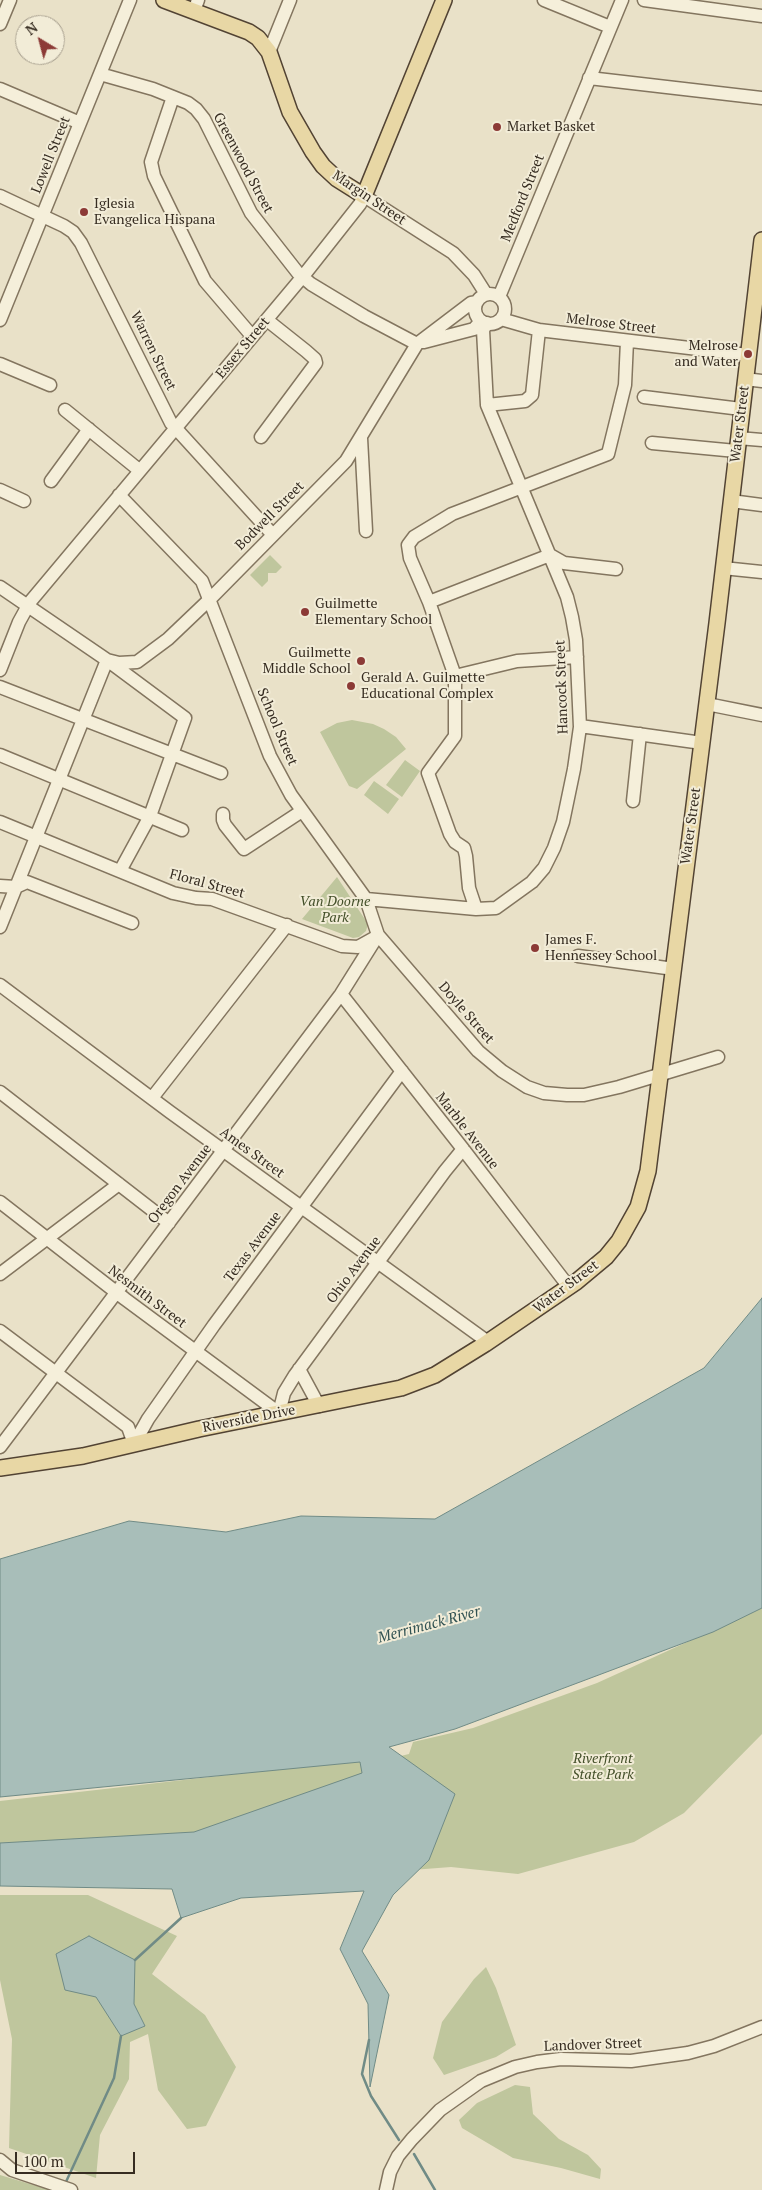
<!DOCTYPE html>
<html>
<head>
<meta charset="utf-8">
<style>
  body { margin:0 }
  #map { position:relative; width:762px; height:2190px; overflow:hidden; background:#e9e1c8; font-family:"PT Serif",serif }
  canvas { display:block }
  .north { position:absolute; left:15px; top:15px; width:50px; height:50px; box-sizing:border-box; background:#f2ecd7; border:1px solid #a79f8e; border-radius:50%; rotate:323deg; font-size:14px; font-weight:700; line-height:20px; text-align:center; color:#362c21 }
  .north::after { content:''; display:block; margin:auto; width:18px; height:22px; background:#8c3a36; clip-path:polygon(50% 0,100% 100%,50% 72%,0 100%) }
  .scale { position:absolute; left:15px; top:2152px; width:120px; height:22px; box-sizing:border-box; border:2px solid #362c21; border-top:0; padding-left:6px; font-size:15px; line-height:18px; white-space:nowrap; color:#362c21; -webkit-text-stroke:4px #f2ecd7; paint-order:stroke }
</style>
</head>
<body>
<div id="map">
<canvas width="762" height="2190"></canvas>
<div class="north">N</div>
<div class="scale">100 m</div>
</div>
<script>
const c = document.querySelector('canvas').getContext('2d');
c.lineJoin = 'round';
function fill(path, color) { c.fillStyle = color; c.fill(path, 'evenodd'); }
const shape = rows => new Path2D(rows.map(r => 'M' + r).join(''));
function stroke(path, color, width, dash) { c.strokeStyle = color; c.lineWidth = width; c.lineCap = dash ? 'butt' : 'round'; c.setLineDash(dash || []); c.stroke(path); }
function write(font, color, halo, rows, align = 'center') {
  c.font = font + ' "PT Serif",serif'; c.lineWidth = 4; c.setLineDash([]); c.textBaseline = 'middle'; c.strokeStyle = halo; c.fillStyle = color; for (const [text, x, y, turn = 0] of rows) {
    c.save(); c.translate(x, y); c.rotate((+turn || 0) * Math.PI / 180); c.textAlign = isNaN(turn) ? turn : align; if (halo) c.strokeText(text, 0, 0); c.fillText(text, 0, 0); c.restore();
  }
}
fill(shape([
  [270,555,282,567,276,573,268,573,268,581,262,587,250,575],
  [352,720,373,724,384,729,396,737,406,749,357,789,349,786,320,732,337,723],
  [405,760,420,771,402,797,386,785],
  [374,781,399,799,388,814,364,795],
  [337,877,368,924,366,931,359,937,353,938,302,919],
  [762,1608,762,1734,684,1813,634,1842,518,1874,451,1867,399,1871,0,1882,0,1801,323,1764,384,1760,409,1754,413,1742,473,1728,597,1683],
  [0,1895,88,1895,177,1936,152,1974,205,2015,236,2067,206,2126,187,2129,158,2090,148,2034,130,2042,129,2079,100,2135,96,2178,9,2148,12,2039,0,1980],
  [486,1967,496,1988,516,2045,496,2057,444,2075,433,2058,442,2022,474,1979],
  [515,2085,530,2087,533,2114,559,2139,588,2155,601,2169,600,2179,561,2168,513,2158,462,2128,459,2120,477,2103],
  [0,2175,50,2190,0,2190]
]), '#bfc69d');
const water = shape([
  [762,1298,762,1608,713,1632,455,1729,389,1747,455,1794,429,1860,393,1895,362,1951,389,1995,370,2087,368,2004,340,1949,364,1891,241,1898,181,1918,172,1889,0,1886,0,1843,194,1832,362,1773,360,1762,0,1797,0,1559,129,1521,226,1532,301,1516,435,1519,704,1368,762,1298],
  [89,1936,135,1960,134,2004,145,2026,121,2036,96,1997,65,1990,56,1954,89,1936]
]);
fill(water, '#a8beb9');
stroke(water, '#708b86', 1);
stroke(shape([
  [135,1960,181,1918],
  [369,2040,362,2074,371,2096,399,2140],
  [414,2154,435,2190],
  [65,2184,114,2078,121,2036]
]), '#708b86', 2.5);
const minor = shape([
  [544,0,610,27],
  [644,0,762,16],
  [194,11,198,0],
  [0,24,10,0],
  [269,52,290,0],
  [100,74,153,89,188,103,196,109,204,119,251,213,298,273,311,284,364,316,417,344],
  [589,78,762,98],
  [0,89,80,123],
  [173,97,151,162,154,176,205,281,252,336],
  [0,196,64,226,73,232,81,243,171,423,273,535],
  '475 309a15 15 0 1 1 30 0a15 15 0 1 1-30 0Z',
  [499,297,622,0],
  [501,319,539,330,748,355],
  [0,320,130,0],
  [424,342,474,329,481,321],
  [0,364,50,385],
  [745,379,762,381],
  [644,397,741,409],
  [487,405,525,401,532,395,539,330],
  [65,410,139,470],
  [261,437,316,363,315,359,306,351,267,320],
  [361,438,366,531],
  [738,438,762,440],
  [652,443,736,451],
  [51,481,89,429],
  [0,490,24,501],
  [119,495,202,581,270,756,291,795,366,899,378,935,478,1051,502,1071,527,1087,544,1093,567,1095,584,1095,619,1087,718,1057],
  [731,501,762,505],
  [723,568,762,572],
  [0,587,107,660,185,718,150,816,120,871],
  [429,602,550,555,564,563,616,569],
  [0,670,19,622,30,602,304,275,360,204,364,196,453,253,474,275,486,294],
  [455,676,517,661,577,657],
  [0,687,221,773],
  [707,704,762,715],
  [580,726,702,743],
  [0,755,182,830],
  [633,801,640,734],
  [223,814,223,820,225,825,244,849,302,811],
  [0,822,173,893,196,898,212,899,342,946,358,947,376,937],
  [0,886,16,887,27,882,132,923],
  [366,899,476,909,496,908,532,882,544,868,554,848,563,822,574,769,580,727,576,640,572,617,567,597,487,405,483,330,487,323],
  [476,909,469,888,466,856,464,848,455,842,450,834,428,773,455,736,455,676,429,602,410,558,408,545,414,537,452,514,608,454,625,385,627,341],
  [0,927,107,660,119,663,137,662,168,639,210,599,346,461,417,344,471,303,477,302],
  [578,956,674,969],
  [0,985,170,1112,488,1342],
  [341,994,463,1149,569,1287],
  [0,1092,169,1223],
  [152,1098,287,925],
  [0,1202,125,1299,279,1413,284,1393,295,1375,445,1171,463,1149],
  [0,1274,119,1184],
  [0,1331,128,1427,134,1444],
  [299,1369,319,1406],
  [134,1444,148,1419,214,1325,402,1071],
  [0,1447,341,994,378,935],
  [0,2160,12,2170,71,2190],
  [386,2190,390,2172,398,2156,412,2139,440,2110,481,2081,515,2067,537,2062,561,2059,631,2061,688,2053,714,2046,762,2027]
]);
const major = shape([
  [164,0,249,32,258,38,269,52,290,112,313,152,323,166,337,179,364,196,444,0],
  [0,1468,83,1456,199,1429,401,1388,435,1375,485,1344,576,1282,606,1257,619,1241,638,1207,648,1171,717,623,762,240]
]);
stroke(minor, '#83755f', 15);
stroke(major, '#524333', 18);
stroke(minor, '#f5efda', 12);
stroke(major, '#e8d7a5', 15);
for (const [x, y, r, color] of [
  [497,127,5,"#8c3a36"],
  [84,212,5,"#8c3a36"],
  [748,354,5,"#8c3a36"],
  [305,612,5,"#8c3a36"],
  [361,661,5,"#8c3a36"],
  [351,686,5,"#8c3a36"],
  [535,948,5,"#8c3a36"]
]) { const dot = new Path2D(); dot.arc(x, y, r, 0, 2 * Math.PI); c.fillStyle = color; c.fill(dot); stroke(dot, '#f2ecd7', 2); }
write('14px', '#362c21', '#f2ecd7', [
  ["Market Basket",507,127],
  ["Iglesia",94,204],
  ["Evangelica Hispana",94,220],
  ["Melrose",738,346,"right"],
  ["and Water",738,362,"right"],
  ["Guilmette",315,604],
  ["Elementary School",315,620],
  ["Guilmette",351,653,"right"],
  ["Middle School",351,669,"right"],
  ["Gerald A. Guilmette",361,678],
  ["Educational Complex",361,694],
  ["James F.",545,940],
  ["Hennessey School",545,956]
], 'left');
write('14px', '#362c21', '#f2ecd7', [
  ["Lowell Street",51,155,-68],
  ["Greenwood Street",243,163,62],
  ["Margin Street",369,198,34],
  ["Medford Street",523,198,-68],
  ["Melrose Street",611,324,7],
  ["Essex Street",243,348,-50],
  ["Warren Street",153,351,64],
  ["Water Street",740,424,-83],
  ["Bodwell Street",270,516,-45],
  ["Hancock Street",562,687,-92],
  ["School Street",277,727,67],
  ["Water Street",691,826,-82],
  ["Floral Street",207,884,15],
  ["Doyle Street",466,1013,49],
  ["Marble Avenue",467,1131,52],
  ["Ames Street",252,1153,36],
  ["Oregon Avenue",180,1184,-53],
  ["Texas Avenue",253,1247,-53],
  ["Ohio Avenue",354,1270,-53],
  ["Water Street",566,1287,-37],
  ["Nesmith Street",147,1297,37],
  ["Riverside Drive",249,1419,-11],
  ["Landover Street",593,2045,-2]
]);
write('italic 14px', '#44502a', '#f2ecd7', [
  ["Van Doorne",335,902],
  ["Park",335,918],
  ["Riverfront",603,1759],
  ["State Park",603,1775]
]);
write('italic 15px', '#325353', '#f2ecd7', [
  ["Merrimack River",429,1625,-15]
]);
</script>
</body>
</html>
